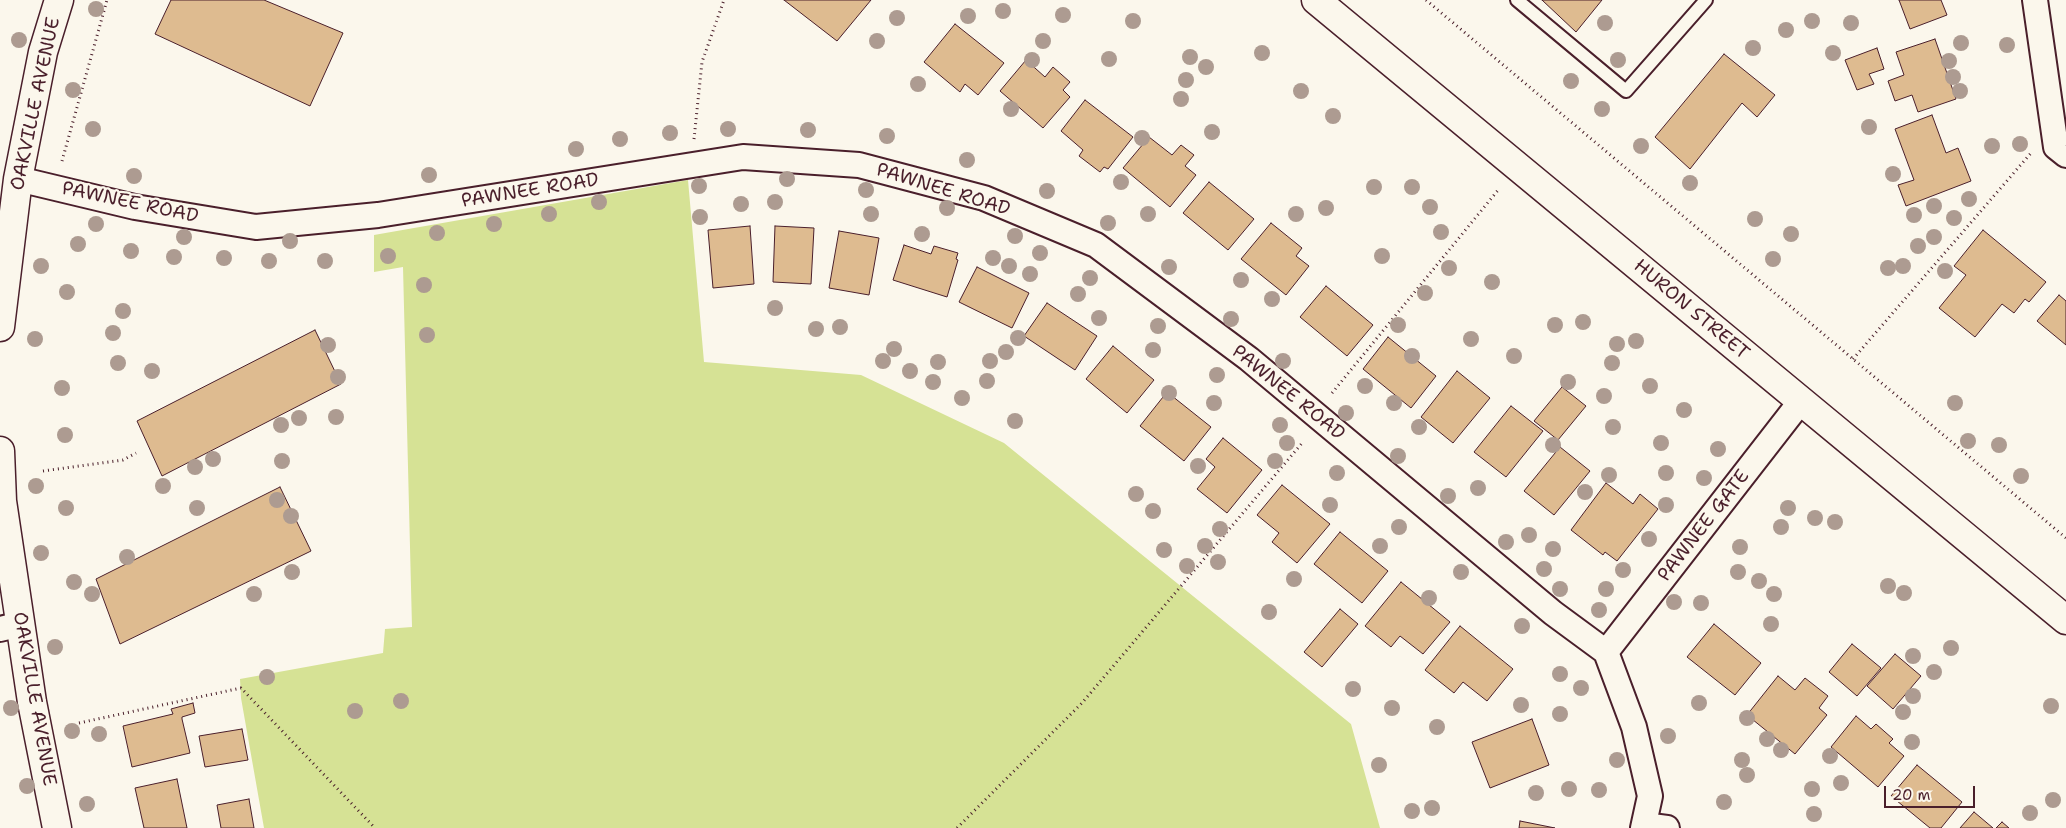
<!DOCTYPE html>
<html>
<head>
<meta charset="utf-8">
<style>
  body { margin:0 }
  #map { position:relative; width:2066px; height:828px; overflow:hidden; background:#fbf7ec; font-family:"Shantell Sans",sans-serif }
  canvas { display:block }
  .scale { position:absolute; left:1884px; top:786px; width:91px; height:22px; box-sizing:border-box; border:2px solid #4a1f2b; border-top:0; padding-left:6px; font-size:15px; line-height:18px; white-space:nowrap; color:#4a1f2b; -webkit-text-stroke:4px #fbf7ec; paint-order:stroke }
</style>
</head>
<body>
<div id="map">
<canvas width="2066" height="828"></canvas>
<div class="scale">20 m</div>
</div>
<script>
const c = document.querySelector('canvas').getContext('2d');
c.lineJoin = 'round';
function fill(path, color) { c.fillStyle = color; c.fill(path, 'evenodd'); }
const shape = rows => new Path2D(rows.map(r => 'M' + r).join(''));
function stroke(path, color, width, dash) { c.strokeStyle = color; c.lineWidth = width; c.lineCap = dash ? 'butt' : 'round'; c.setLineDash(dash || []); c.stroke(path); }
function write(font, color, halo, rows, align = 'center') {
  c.font = font + ' "Shantell Sans",sans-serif'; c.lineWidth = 4.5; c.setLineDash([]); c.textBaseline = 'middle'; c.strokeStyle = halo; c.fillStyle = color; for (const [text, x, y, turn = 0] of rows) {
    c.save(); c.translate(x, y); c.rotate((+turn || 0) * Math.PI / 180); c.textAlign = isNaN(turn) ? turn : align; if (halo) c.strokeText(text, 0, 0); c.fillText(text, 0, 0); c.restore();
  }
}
fill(shape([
  [688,180,704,362,861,375,1004,443,1351,724,1380,828,264,828,241,698,240,679,383,653,385,629,412,627,403,267,374,272,374,235]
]), '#d6e295');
const building = shape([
  [171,0,264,0,343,33,310,106,155,34,171,0],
  [784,0,871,0,837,41,784,0],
  [1542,0,1602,0,1576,32,1542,0],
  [1899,0,1941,0,1947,15,1910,29,1899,0],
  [955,24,1004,63,978,95,965,84,960,92,924,62,955,24],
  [1935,39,1956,99,1918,112,1912,95,1895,101,1888,81,1904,75,1896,52,1935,39],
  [1877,48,1884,69,1869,74,1874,84,1857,90,1845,60,1877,48],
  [1724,54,1775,95,1757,117,1742,103,1690,169,1655,137,1724,54],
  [1026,60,1045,77,1053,67,1070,82,1063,90,1070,97,1043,128,1000,91,1026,60],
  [1085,100,1133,137,1108,169,1104,167,1100,172,1079,156,1083,150,1061,131,1085,100],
  [1932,115,1946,153,1958,148,1971,181,1906,206,1898,185,1914,180,1895,129,1932,115],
  [1149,137,1172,155,1181,145,1194,155,1185,166,1196,175,1170,207,1123,168,1149,137],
  [1209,182,1254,219,1228,250,1183,213,1209,182],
  [1271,223,1302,248,1296,256,1309,266,1286,295,1241,259,1271,223],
  [750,226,754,284,713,288,708,230,750,226],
  [775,226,814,228,811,284,773,282,775,226],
  [1983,230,2046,282,2029,302,2025,299,2014,313,2002,304,1975,337,1939,308,1966,275,1954,266,1983,230],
  [839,231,879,238,869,295,829,288,839,231],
  [904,245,931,254,934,246,958,253,956,259,958,260,947,297,893,280,904,245],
  [977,267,1029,293,1012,328,959,302,977,267],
  [1326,286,1373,325,1347,356,1300,317,1326,286],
  [2059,295,2066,301,2066,345,2037,321,2059,295],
  [1047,303,1097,336,1075,370,1024,336,1047,303],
  [315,330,341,384,162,476,137,421,315,330],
  [1388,337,1436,376,1411,408,1363,369,1388,337],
  [1113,346,1154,380,1127,413,1086,379,1113,346],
  [1457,371,1490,398,1453,443,1421,417,1457,371],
  [1562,387,1586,406,1558,440,1534,421,1562,387],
  [1167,392,1211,427,1184,461,1140,426,1167,392],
  [1511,406,1543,431,1506,477,1474,452,1511,406],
  [1223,438,1262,470,1227,513,1197,489,1215,467,1206,459,1223,438],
  [1560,447,1590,471,1554,515,1524,491,1560,447],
  [1606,483,1633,504,1640,494,1658,509,1617,561,1605,552,1603,555,1571,530,1606,483],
  [1282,485,1330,524,1297,563,1272,542,1279,533,1257,515,1282,485],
  [280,487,311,551,120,644,96,579,280,487],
  [1340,532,1388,571,1362,603,1314,564,1340,532],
  [1401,582,1450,622,1423,654,1400,636,1391,647,1365,626,1401,582],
  [1340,609,1358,624,1322,667,1304,652,1340,609],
  [1714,624,1761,663,1735,695,1687,657,1714,624],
  [1460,626,1513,669,1487,701,1463,682,1454,693,1425,670,1460,626],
  [1852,644,1881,668,1857,696,1829,672,1852,644],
  [1895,654,1921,676,1893,709,1867,686,1895,654],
  [1778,676,1795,690,1805,678,1828,696,1819,708,1827,715,1795,754,1747,715,1778,676],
  [193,703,195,713,182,717,182,719,190,753,132,767,123,726,173,714,171,709,193,703],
  [1856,716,1871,729,1876,724,1893,739,1889,743,1904,756,1878,787,1831,747,1856,716],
  [1532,719,1549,765,1490,788,1472,742,1532,719],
  [242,729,248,760,205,767,199,736,242,729],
  [1917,765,1962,802,1941,828,1930,828,1891,796,1917,765],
  [177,779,187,828,144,828,135,788,177,779],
  [249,799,254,828,221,828,217,805,249,799],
  [1974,812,1993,828,1960,828,1974,812],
  [1520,821,1555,828,1519,828,1520,821],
  [2002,822,2009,828,1996,828,2002,822]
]);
fill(building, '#debb90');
stroke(building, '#4a1f2b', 1);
const lane = shape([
  [1517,0,1626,91,1706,0]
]);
const street = shape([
  [2035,0,2056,147,2066,155],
  [18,179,135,207,256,227,378,215,743,157,859,165,984,198,1096,245,1249,359,1553,613,1606,652,1634,727,1650,796,1643,828],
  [0,629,21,624],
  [1606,652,1801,401],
  [1644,825,1667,828]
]);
const secondary = shape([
  [1316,0,2066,620],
  [0,327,18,179,43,52,59,0],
  [0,451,2,501,32,702,57,828]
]);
stroke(lane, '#4a1f2b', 16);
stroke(street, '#4a1f2b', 28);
stroke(secondary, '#4a1f2b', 31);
stroke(shape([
  [1426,0,2066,538],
  [694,139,702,62,724,0],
  [62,161,107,0],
  [1853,359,2031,153],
  [1332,393,1499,189],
  [43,471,123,460,136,453],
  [79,723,241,688,375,828],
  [957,828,1082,703,1303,442]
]), '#4a1f2b', 3, [1, 4]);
stroke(lane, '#fbf7ec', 12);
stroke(street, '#fbf7ec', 24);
stroke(secondary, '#fbf7ec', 28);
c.fillStyle = '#ad9b91';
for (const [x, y] of [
  [96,9],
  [1003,11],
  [1063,15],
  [968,16],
  [897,18],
  [1133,21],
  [1812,21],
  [1605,23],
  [1851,23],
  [1786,30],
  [19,40],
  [877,41],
  [1043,41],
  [1961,43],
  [2007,45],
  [1753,48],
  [1262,53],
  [1833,53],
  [1190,57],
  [1109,59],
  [1032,60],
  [1618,60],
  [1949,61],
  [1206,67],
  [1953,77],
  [1186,80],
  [1571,81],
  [918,84],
  [73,90],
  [1301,91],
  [1960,91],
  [1181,99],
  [1011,109],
  [1602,109],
  [1333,116],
  [1869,127],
  [93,129],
  [728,129],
  [808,130],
  [1212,132],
  [670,133],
  [887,136],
  [1142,138],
  [620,139],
  [2020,144],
  [1641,146],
  [1992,146],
  [576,149],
  [967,160],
  [1893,174],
  [429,175],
  [134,176],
  [787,179],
  [1121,182],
  [1690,183],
  [699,186],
  [1374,187],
  [1412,187],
  [866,190],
  [1047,191],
  [1969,199],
  [599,202],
  [775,202],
  [741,204],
  [1934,206],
  [1430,207],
  [947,208],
  [1326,208],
  [549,214],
  [871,214],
  [1148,214],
  [1296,214],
  [1914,215],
  [700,217],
  [1954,218],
  [1755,219],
  [1108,223],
  [96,224],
  [494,224],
  [1441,232],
  [437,233],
  [922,234],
  [1791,234],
  [1015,236],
  [184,237],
  [1934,237],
  [290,241],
  [78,244],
  [1918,246],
  [131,251],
  [1040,253],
  [388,256],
  [1382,256],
  [174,257],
  [224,258],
  [993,258],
  [1773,259],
  [269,261],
  [325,261],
  [41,266],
  [1009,266],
  [1903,266],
  [1169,267],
  [1449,268],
  [1888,268],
  [1945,271],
  [1030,274],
  [1090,278],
  [1241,280],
  [1492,282],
  [424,285],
  [67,292],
  [1425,293],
  [1078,294],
  [1272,299],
  [775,308],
  [123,311],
  [1099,318],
  [1231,319],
  [1583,322],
  [1398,325],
  [1555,325],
  [1158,326],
  [840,327],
  [816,329],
  [113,333],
  [427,335],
  [1018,338],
  [35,339],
  [1471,339],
  [1636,341],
  [1617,344],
  [328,345],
  [894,349],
  [1153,350],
  [1006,352],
  [1412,356],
  [1514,356],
  [883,361],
  [990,361],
  [1283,361],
  [938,362],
  [118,363],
  [1612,363],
  [152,371],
  [910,371],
  [1217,375],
  [338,377],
  [987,381],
  [933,382],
  [1568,382],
  [1365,386],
  [1650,386],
  [62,388],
  [1169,393],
  [1604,396],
  [962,398],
  [1214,403],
  [1394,403],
  [1955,403],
  [1684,410],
  [1346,413],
  [336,417],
  [299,418],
  [1015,421],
  [281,425],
  [1280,425],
  [1419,427],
  [1613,427],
  [65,435],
  [1968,441],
  [1287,443],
  [1661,443],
  [1553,445],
  [1999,445],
  [1718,449],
  [1398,456],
  [213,459],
  [282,461],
  [1275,461],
  [1198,466],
  [195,467],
  [1337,473],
  [1666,473],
  [1609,475],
  [2021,476],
  [1704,478],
  [36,486],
  [163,486],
  [1478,488],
  [1585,492],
  [1136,494],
  [1448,496],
  [277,500],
  [1330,505],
  [1666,505],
  [66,508],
  [197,508],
  [1788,508],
  [1153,511],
  [291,516],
  [1815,518],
  [1835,522],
  [1399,527],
  [1781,527],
  [1220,529],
  [1529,535],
  [1649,539],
  [1506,542],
  [1205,546],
  [1380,546],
  [1740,547],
  [1553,549],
  [1164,550],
  [41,553],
  [127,557],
  [1218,562],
  [1187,566],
  [1544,569],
  [1623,570],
  [292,572],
  [1461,572],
  [1738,572],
  [1294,579],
  [1759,581],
  [74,582],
  [1888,586],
  [1560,589],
  [1606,589],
  [1904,593],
  [92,594],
  [254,594],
  [1774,594],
  [1429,598],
  [1674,602],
  [1701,603],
  [1599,610],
  [1269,612],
  [1771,624],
  [1522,626],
  [55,647],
  [1951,648],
  [1913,656],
  [1934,672],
  [1560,674],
  [267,677],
  [1581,688],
  [1353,689],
  [1913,696],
  [401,701],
  [1699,703],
  [1521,705],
  [2051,706],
  [11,708],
  [1392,708],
  [355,711],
  [1903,712],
  [1560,714],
  [1747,718],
  [1437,727],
  [72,731],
  [99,734],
  [1668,736],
  [1767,739],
  [1912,742],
  [1781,750],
  [1830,756],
  [1617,760],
  [1742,760],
  [1379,765],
  [1747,775],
  [1841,783],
  [27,786],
  [1569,789],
  [1812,789],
  [1599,790],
  [1536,793],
  [2053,800],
  [1724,802],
  [87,804],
  [1432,808],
  [1412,811],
  [2030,813],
  [1814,814]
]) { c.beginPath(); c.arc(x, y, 8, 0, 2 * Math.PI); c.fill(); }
write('19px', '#4a1f2b', '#fbf7ec', [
  ["OAKVILLE AVENUE",36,104,-78],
  ["PAWNEE ROAD",943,190,17],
  ["PAWNEE ROAD",530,191,-9],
  ["PAWNEE ROAD",130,203,12],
  ["HURON STREET",1691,310,40],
  ["PAWNEE ROAD",1288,393,39],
  ["PAWNEE GATE",1704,526,-52],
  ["OAKVILLE AVENUE",34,699,80]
]);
</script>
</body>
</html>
